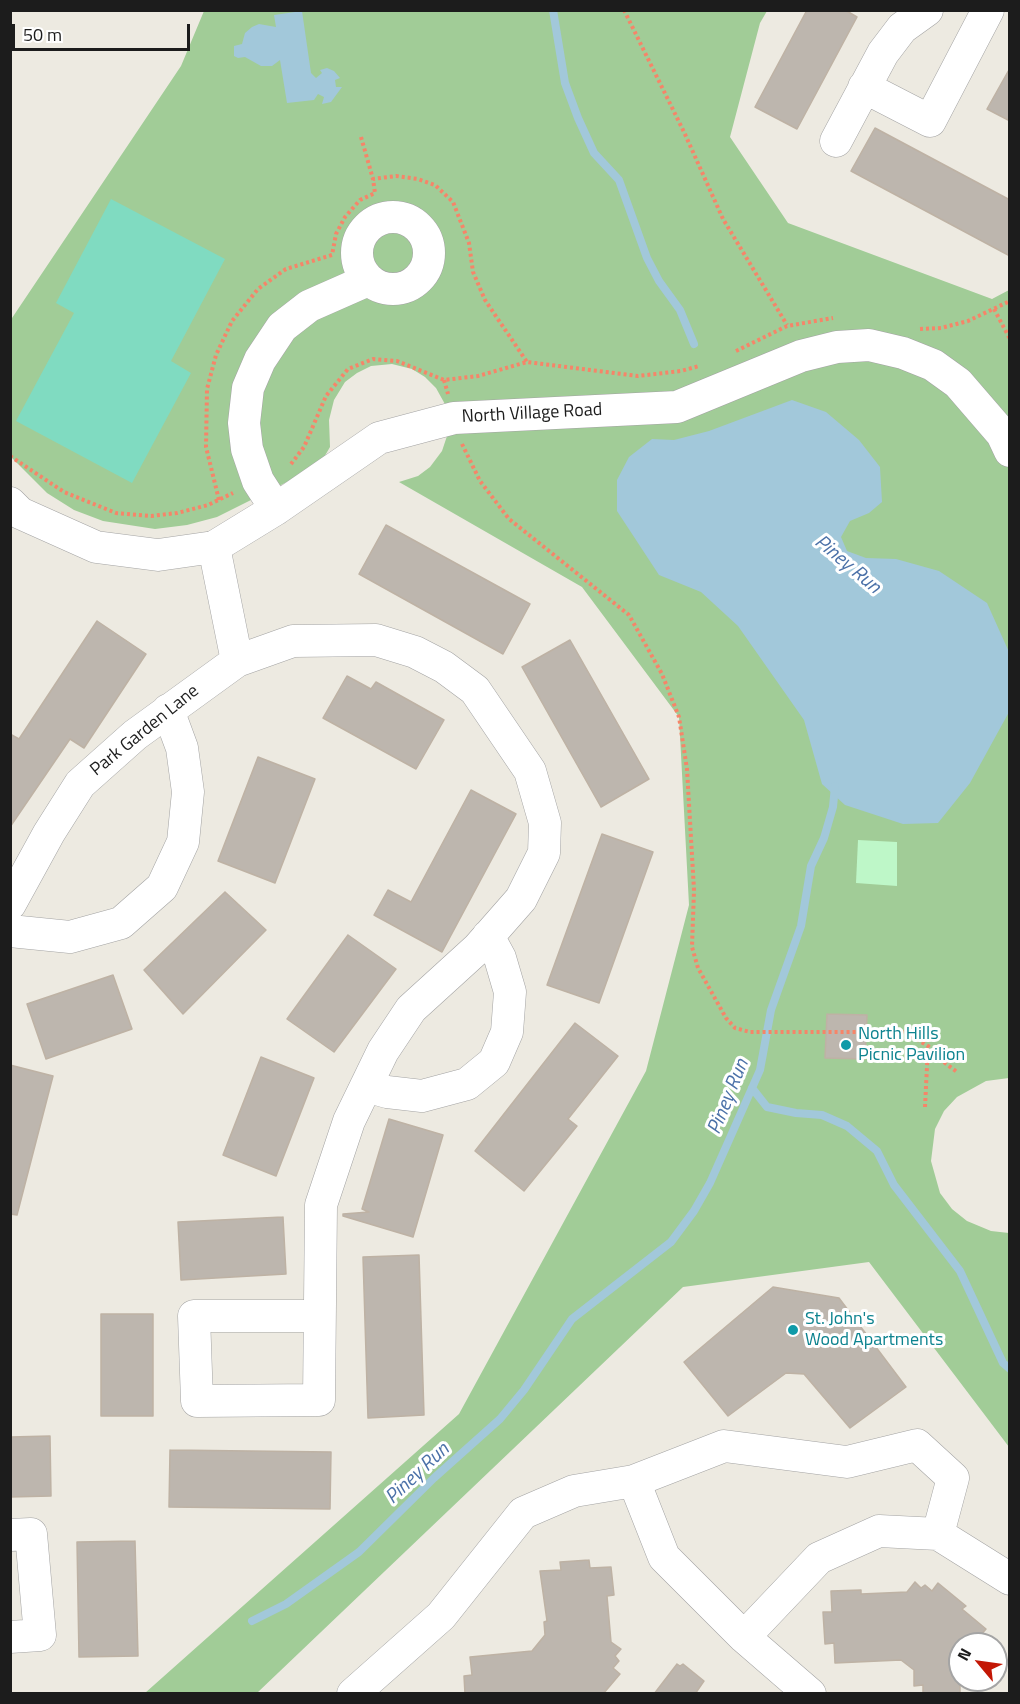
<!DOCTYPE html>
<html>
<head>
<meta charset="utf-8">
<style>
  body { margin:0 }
  #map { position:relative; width:1020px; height:1704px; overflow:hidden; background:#edeae1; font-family:"Titillium Web",sans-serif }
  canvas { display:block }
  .frame { position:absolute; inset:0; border:12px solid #1c1c1c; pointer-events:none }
  .north { position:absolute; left:948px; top:1632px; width:60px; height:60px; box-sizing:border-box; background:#fff; border:2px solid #a4a4a4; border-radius:50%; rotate:299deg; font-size:16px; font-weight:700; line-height:24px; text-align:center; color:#1c1c1c }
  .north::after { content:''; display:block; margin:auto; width:21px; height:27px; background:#c31705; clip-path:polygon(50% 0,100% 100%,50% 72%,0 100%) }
  .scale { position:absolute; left:12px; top:24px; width:178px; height:27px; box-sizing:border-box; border:3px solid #1c1c1c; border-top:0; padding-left:8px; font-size:18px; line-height:21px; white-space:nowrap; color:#1c1c1c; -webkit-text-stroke:4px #fff; paint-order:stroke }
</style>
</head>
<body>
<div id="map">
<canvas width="1020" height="1704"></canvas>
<div class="frame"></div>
<div class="north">N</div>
<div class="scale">50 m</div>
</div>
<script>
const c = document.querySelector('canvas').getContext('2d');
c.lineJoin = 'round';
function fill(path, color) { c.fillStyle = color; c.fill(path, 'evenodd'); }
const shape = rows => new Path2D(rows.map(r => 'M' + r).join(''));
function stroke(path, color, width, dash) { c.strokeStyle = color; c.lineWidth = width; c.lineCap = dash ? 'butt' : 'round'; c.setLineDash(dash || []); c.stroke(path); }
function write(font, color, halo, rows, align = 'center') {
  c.font = font + ' "Titillium Web",sans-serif'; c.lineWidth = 6; c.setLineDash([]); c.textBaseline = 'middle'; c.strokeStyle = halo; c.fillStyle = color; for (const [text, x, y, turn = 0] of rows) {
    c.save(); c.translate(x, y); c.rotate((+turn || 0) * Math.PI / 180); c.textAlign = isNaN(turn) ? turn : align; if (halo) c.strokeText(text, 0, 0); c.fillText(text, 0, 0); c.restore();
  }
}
fill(shape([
  [204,11,767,11,760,23,730,137,788,223,992,299,1009,290,1009,1078,986,1081,957,1097,944,1111,935,1129,931,1161,940,1193,952,1209,967,1221,991,1231,1009,1233,1009,1447,869,1262,683,1287,257,1693,145,1693,459,1414,646,1071,689,905,679,717,582,587,399,482,418,476,430,467,442,451,447,436,446,406,436,388,425,377,412,369,392,364,371,366,357,373,345,382,334,400,329,420,330,447,319,466,217,517,187,525,155,529,103,521,74,510,47,493,11,457,10,321,181,66]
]), '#a1cc97');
fill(shape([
  [858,840,897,842,897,886,856,883]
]), '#bef7c8');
fill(shape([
  [111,199,225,259,171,361,191,373,132,483,16,421,74,313,56,303]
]), '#80dbc1');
fill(shape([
  [302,11,311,73,316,78,322,73,320,70,327,68,334,71,340,78,335,80,336,87,342,87,331,102,322,104,324,97,318,94,314,100,287,103,280,60,272,66,261,66,245,57,238,58,234,56,234,46,242,44,245,33,252,27,259,24,276,27,274,15],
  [792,400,826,412,859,440,880,467,882,502,869,513,850,521,841,537,847,551,866,558,896,559,939,571,987,603,1009,652,1009,712,970,783,938,823,903,824,845,805,822,784,804,720,738,626,701,592,659,575,617,511,617,480,629,457,652,439,674,440,709,431]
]), '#a2c8da');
stroke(shape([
  [553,10,565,83,578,118,594,153,619,180,647,258,659,281,680,310,694,344],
  [752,1088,767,1107,796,1113,822,1115,847,1126,877,1151,894,1185,960,1271,1003,1363,1010,1369],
  [252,1621,286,1604,359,1552,434,1478,500,1419,524,1390,572,1319,671,1242,694,1211,710,1183,760,1070,771,1010,801,926,811,866,824,838,833,807,835,786]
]), '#a2c8da', 8);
const building = shape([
  [807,10,845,10,857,17,797,129,755,107,807,10],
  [1010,68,1010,121,987,109,1010,68],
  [875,128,1010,200,1010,256,851,171,875,128],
  [386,525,530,604,503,654,359,574,386,525],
  [97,621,146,654,84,748,70,739,10,827,10,734,19,739,97,621],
  [570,640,649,779,601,807,522,667,570,640],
  [347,676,371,689,376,682,444,720,416,769,323,718,347,676],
  [258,757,315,779,275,883,218,861,258,757],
  [471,790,516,814,442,952,374,915,388,890,411,902,471,790],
  [602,834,653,852,599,1003,547,985,602,834],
  [225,892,266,930,183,1014,144,970,225,892],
  [348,935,396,969,334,1052,287,1019,348,935],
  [113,975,132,1029,46,1059,27,1004,113,975],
  [827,1014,867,1015,865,1059,825,1058,827,1014],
  [575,1023,618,1056,568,1119,577,1126,524,1191,475,1151,575,1023],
  [261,1057,314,1078,276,1176,223,1155,261,1057],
  [10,1065,53,1076,17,1215,10,1214,10,1065],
  [389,1119,443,1135,413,1237,343,1216,343,1214,369,1212,362,1209,389,1119],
  [283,1217,286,1274,181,1280,178,1222,283,1217],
  [419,1255,424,1415,368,1418,363,1257,419,1255],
  [773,1287,839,1298,906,1387,850,1428,804,1374,786,1373,728,1416,684,1362,773,1287],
  [101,1314,153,1314,153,1416,101,1416,101,1314],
  [50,1436,51,1496,10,1497,10,1437,50,1436],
  [170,1450,331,1452,330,1509,169,1507,170,1450],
  [135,1541,138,1656,79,1657,77,1542,135,1541],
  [589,1560,590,1568,611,1567,614,1595,607,1596,611,1642,621,1649,615,1656,619,1661,613,1668,620,1674,603,1694,465,1694,464,1676,472,1675,470,1657,532,1651,545,1635,544,1622,547,1621,540,1571,561,1570,560,1562,589,1560],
  [915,1582,921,1588,925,1585,932,1591,938,1583,966,1606,962,1609,986,1629,973,1644,960,1644,960,1694,923,1694,923,1685,914,1686,914,1670,901,1660,835,1663,834,1643,825,1644,823,1612,832,1612,831,1591,861,1590,861,1594,907,1592,915,1582],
  [677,1664,680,1666,683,1664,704,1681,695,1694,654,1694,677,1664]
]);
fill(building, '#bdb6ae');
stroke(building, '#beb2a4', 1.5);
const minor = shape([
  [864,87,930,121,988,10],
  [836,141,883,53,902,28,927,10],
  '357 253a36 36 0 1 1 72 0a36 36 0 1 1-72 0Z',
  [10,503,20,513,96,547,158,555,214,547,276,509,379,438,454,418,677,407,801,356,837,347,869,345,903,353,933,365,958,383,1002,434,1010,451],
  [276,509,258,481,247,449,244,423,248,388,260,360,282,327,309,306,368,280],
  [214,547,237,661,293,641,376,640,415,652,444,667,475,690,530,771,545,823,544,853,521,899,478,948,411,1009,383,1051,349,1121,321,1205,319,1400,197,1401,194,1316,319,1316],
  [10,904,49,833,80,784,135,735,237,661],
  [10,931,70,937,121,923,162,887,183,842,188,792,182,748,168,710],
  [366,1086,387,1092,422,1096,467,1084,494,1062,507,1032,510,992,500,958,488,936],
  [634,1481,664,1557,744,1637,810,1694],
  [10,1535,31,1534,40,1635,10,1637],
  [744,1637,819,1558,879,1531,938,1534],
  [353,1694,441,1616,523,1513,574,1491,634,1481,724,1446,847,1462,917,1445,953,1478,938,1534,1010,1579]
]);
stroke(minor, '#a3a3a3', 33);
stroke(shape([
  [624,10,684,132,723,219,787,325],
  [361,137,373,179],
  [994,309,1010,339],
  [920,329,941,328,968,321,1010,301],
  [736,351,787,326,833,318],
  [444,380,448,394],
  [462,444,480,481,509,519,629,615,662,674,679,717,687,769,694,890,692,947,698,968,726,1018,735,1028,750,1032,904,1032,928,1046,945,1063,957,1072],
  [10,456,64,492,116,513,151,516,177,513,208,505,233,493],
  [291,464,304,447,326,396,348,369,373,359,397,361,444,380,478,376,527,362,638,376,681,371,699,366],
  [219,500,206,447,207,389,216,355,232,321,258,289,286,269,332,255,336,234,345,217,360,200,375,193,373,179,396,176,418,179,435,185,453,202,469,243,473,272,485,300,527,362],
  [925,1107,928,1046]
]), '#f68569', 4, [3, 3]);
stroke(minor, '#fff', 32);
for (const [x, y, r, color] of [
  [846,1045,6,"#0f9aa8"],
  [793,1330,6,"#0f9aa8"]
]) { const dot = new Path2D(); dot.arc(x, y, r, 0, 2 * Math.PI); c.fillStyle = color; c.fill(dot); stroke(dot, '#fff', 2); }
write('18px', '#1c1c1c', '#fff', [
  ["North Village Road",532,414,-3],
  ["Park Garden Lane",145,731,-39]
]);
write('18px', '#0d838f', '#fff', [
  ["North Hills",858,1035],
  ["Picnic Pavilion",858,1056],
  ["St. John's",805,1320],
  ["Wood Apartments",805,1341]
], 'left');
write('italic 20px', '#4b71a8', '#fff', [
  ["Piney Run",847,565,40],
  ["Piney Run",729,1097,-68],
  ["Piney Run",418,1474,-43]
]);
</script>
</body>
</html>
